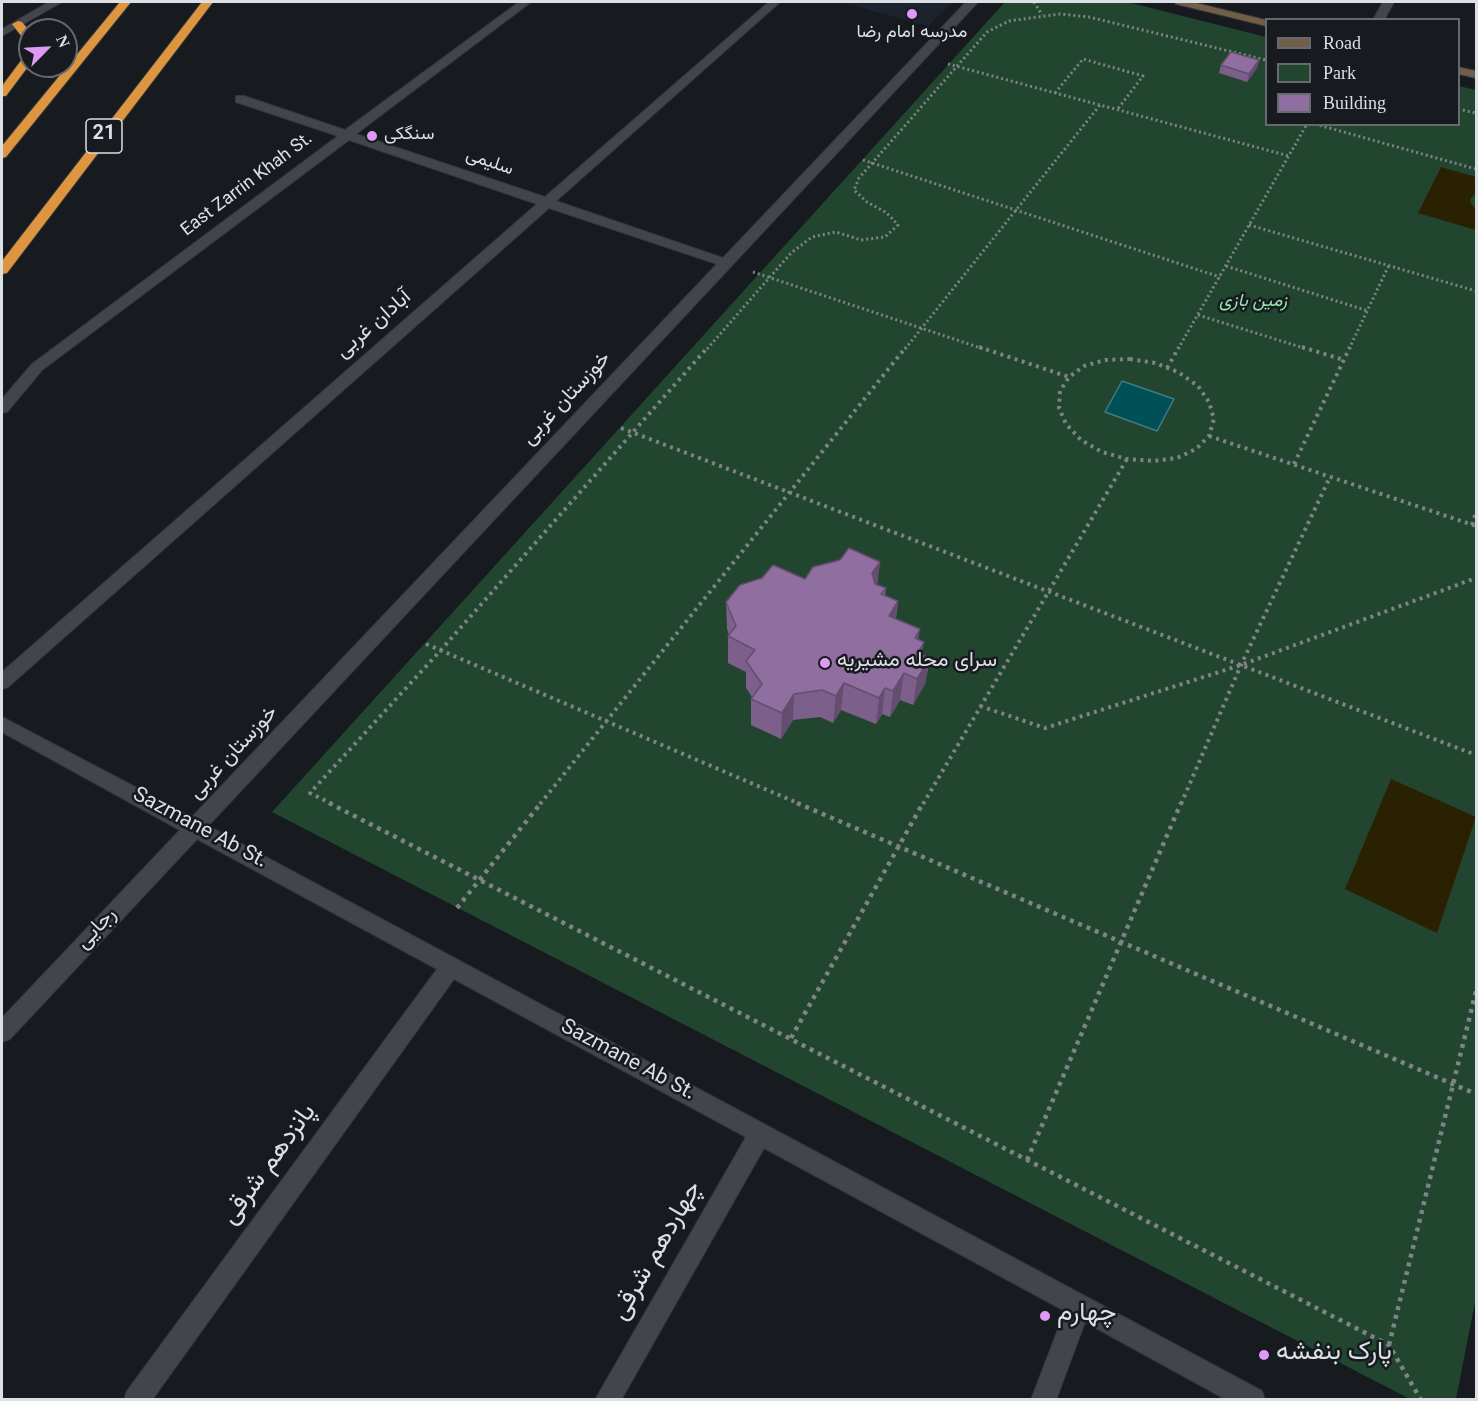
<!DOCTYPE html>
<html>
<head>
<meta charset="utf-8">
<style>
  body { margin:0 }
  #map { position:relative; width:1478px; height:1401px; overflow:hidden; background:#171b20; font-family:Georgia,serif }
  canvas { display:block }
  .frame { position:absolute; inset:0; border:3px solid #dcdfe3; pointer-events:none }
  .legend { position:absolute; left:1265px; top:18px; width:195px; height:108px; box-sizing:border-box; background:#171b20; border:2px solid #66696e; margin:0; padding:8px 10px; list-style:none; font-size:18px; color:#dcdfe3 }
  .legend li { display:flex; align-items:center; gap:12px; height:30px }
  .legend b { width:30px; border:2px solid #66696e }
  .north { position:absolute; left:18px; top:18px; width:60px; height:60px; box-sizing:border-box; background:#171b20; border:2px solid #66696e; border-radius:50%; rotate:66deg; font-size:16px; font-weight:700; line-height:24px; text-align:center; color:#dcdfe3 }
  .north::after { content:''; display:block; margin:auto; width:21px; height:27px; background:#dd99f4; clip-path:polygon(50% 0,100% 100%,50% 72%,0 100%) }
</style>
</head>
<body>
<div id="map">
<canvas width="1478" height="1401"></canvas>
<div class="frame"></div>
<ul class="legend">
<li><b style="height:8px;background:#715e48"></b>Road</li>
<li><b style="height:16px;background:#21452e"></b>Park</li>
<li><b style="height:16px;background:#906ea0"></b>Building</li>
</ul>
<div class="north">N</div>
</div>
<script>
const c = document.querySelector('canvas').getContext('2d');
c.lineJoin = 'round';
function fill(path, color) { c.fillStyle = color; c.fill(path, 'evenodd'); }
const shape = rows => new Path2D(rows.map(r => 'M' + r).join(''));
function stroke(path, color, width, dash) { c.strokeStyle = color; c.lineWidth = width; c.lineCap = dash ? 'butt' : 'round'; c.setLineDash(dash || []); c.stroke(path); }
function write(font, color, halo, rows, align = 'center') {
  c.font = font + ' Georgia,Vazirmatn,serif'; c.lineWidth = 5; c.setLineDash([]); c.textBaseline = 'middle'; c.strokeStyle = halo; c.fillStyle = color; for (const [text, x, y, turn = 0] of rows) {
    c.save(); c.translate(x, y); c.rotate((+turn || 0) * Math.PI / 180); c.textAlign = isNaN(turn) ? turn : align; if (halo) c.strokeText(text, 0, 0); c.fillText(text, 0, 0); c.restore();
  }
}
fill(shape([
  [840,2,953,2,928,26]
]), '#1d232e');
fill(shape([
  [1005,2,1127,2,1266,37,1266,124,1458,124,1459,86,1476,90,1476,1297,1456,1399,1410,1399,272,812]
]), '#21452e');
fill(shape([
  [1441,167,1476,177,1476,193,1471,198,1470,202,1476,210,1476,230,1418,213],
  [1391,779,1476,817,1437,933,1345,889]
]), '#292101');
const water = shape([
  [1122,381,1174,399,1157,431,1105,412,1122,381]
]);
fill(water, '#005057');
stroke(water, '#427b81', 1.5);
const street = shape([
  [49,2,62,2,2,36,2,29,49,2],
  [519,2,531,2,356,134,545,197,769,2,780,2,556,201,723,258,966,2,978,2,208,826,1262,1391,1265,1400,1227,1400,1085,1322,1056,1400,1031,1400,1065,1311,764,1148,621,1400,595,1400,746,1137,454,979,152,1400,124,1400,127,1391,437,969,197,839,10,1039,2,1042,2,1018,180,830,2,732,2,717,192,817,717,264,549,208,8,687,2,689,2,672,537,204,349,140,42,370,7,412,2,413,2,399,32,364,338,136,236,102,236,96,244,96,345,130,519,2],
  [1383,2,1394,2,1384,20,1373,20,1383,2]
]);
const secondary = shape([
  [1174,2,1192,2,1266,20,1266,26,1176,4,1174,2],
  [1458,67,1476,71,1476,78,1458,74,1458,67]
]);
const highway = shape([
  [120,2,131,2,6,157,2,158,2,146,120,2],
  [202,2,213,2,7,273,2,274,2,261,202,2],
  [18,21,22,22,30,32,30,43,26,42,12,24,18,21],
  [30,53,30,64,6,96,2,96,2,86,26,54,30,53]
]);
stroke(street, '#34363a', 2);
stroke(secondary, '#34363a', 2);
stroke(highway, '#34363a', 2);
stroke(shape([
  [1034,2,1042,15],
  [948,64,1289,156],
  [1055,93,1083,59,1143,76,1117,110],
  [1458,109,1476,113],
  [1315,124,1476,169],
  [863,160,1220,277],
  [1249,225,1476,291],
  [1226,266,1368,311],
  [753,272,984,349],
  [1198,315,1307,349],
  [707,349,791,253,812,237,836,232,861,240,885,237,898,225,887,213,867,202,854,190,859,178,987,32,1009,21,1060,14,1089,17,1266,60],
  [905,349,1100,105],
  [1178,349,1307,124],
  [1349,349,1389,265]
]), '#7f8387', 3, [2, 3]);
stroke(shape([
  [979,347,1069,377],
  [1302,347,1344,360],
  [1130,359,1155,363,1178,372,1198,386,1209,402,1214,419,1209,436,1196,449,1177,458,1153,461,1127,459,1102,452,1081,440,1066,424,1059,408,1060,391,1069,377,1084,366,1105,360,1130,359],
  [1167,368,1179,347],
  [621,428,1476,755],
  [1209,436,1476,526],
  [1294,464,1350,347],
  [1472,525,1476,512],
  [426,644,800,804],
  [980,706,1045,728,1241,665,1476,578],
  [332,804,310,793,440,651,708,347],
  [540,804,906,347],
  [923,804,1127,459],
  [1181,804,1241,665,1330,477]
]), '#7f8387', 4, [3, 4.5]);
stroke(shape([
  [329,803,1389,1345,1421,1400],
  [797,803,1476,1094],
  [457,908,541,803],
  [791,1038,923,803],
  [1027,1160,1181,803],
  [1389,1345,1476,991]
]), '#7f8387', 4.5, [4, 5]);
fill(street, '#42464c');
fill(secondary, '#715e48');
fill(highway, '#de953f');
fill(shape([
  [1259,60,1257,68,1247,82,1219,73,1221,65],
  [805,579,878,585,886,588,885,596,898,601,896,619,919,640,922,654,930,658,925,684,913,705,900,700,890,717,882,714,876,724,841,710,833,723,820,717,793,720,781,739,751,725,751,699,752,697,746,688,746,672,728,663,728,636,729,635,727,629,726,602]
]), '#7c5f8a');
fill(shape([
  [1259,60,1257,68,1247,82,1249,74],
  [880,562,877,590,872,573],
  [898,601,894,628,889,616],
  [920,629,916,656,915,638],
  [924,642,919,669,918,653],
  [930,658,925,684,913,705,917,679],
  [904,673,900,700,890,717,893,691],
  [844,683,841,710,833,723,836,696],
  [885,688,882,714,876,724,879,698],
  [794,694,793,720,781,739,782,713]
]), '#654d70');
const building = shape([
  [1231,52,1259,60,1249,74,1221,65,1231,52],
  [849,548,880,562,872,573,875,584,886,588,881,594,898,601,889,616,920,629,915,638,924,642,918,653,930,658,917,679,904,673,893,691,885,688,879,698,844,683,836,696,822,690,794,694,782,713,751,699,762,684,746,661,755,650,728,636,736,626,726,602,740,585,762,578,773,565,805,579,813,567,840,560,849,548]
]);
fill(building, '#906ea0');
stroke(building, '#654d70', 1.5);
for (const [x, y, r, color] of [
  [912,14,6,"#dd99f4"],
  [372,136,6,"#dd99f4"],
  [825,663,6,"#dd99f4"],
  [1045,1316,6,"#dd99f4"],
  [1264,1355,6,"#dd99f4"]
]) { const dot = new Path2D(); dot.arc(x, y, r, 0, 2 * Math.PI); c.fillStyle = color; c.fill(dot); stroke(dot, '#171b20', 2); }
write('18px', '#dcdfe3', '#171b20', [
  ["مدرسه امام رضا",912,34],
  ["سنگکی",384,136,"left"]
]);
write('18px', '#dcdfe3', '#171b20', [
  ["سلیمی",489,164,19],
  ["East Zarrin Khah St.",248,186,-37]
]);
write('italic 18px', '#94e8af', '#171b20', [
  ["زمین بازی",1253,303]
]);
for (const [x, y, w] of [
  [104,136,36]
]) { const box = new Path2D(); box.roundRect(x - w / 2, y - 17, w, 34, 4.5); c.fillStyle = '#171b20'; c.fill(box); stroke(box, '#dcdfe3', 1.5); }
write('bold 20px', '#dcdfe3', null, [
  ["21",104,136]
]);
write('21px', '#dcdfe3', '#171b20', [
  ["آبادان غربی",375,326,-41],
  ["خوزستان غربی",568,400,-47],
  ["خوزستان غربی",235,754,-47],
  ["Sazmane Ab St.",199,830,28],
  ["رجایی",98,930,-47],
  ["Sazmane Ab St.",627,1062,28]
]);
write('21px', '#dcdfe3', '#171b20', [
  ["سرای محله مشیریه",837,663]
], 'left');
write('26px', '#dcdfe3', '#171b20', [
  ["پانزدهم شرقی",271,1166,-54],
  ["چهاردهم شرقی",659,1252,-60]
]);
write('26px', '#dcdfe3', '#171b20', [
  ["چهارم",1057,1316],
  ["پارک بنفشه",1276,1355]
], 'left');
</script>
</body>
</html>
